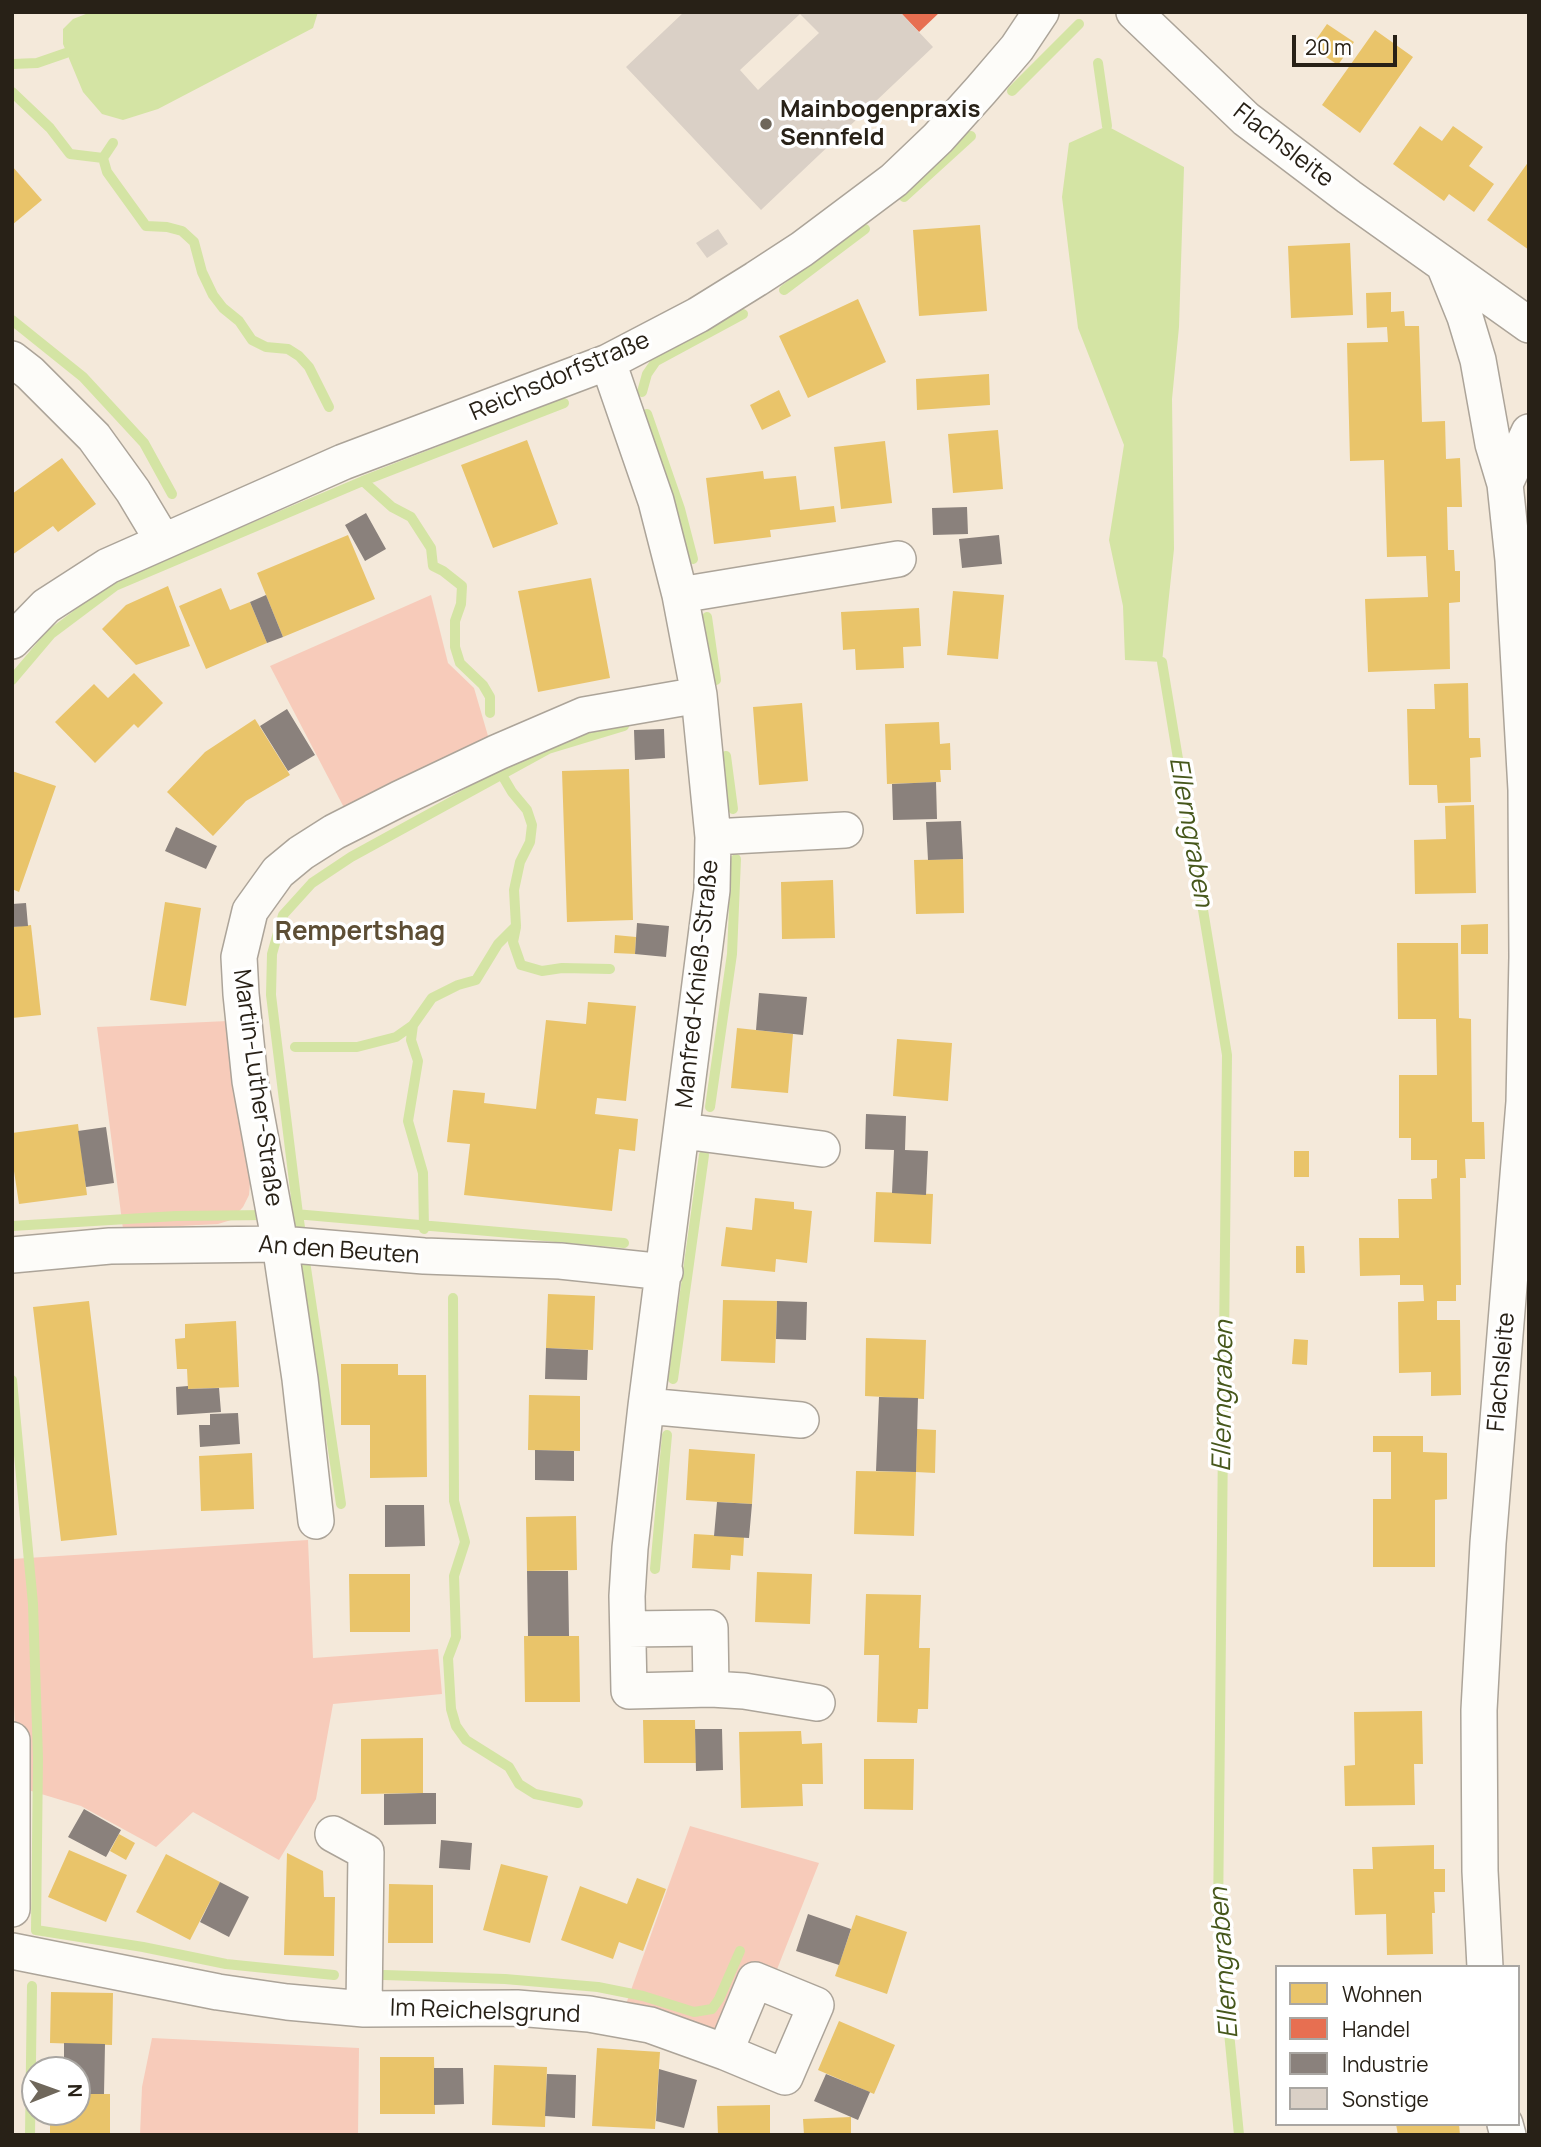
<!DOCTYPE html>
<html>
<head>
<meta charset="utf-8">
<style>
  body { margin:0 }
  #map { position:relative; width:1541px; height:2147px; overflow:hidden; background:#f4e9da; font-family:Manrope,sans-serif }
  canvas { display:block }
  .frame { position:absolute; inset:0; border:14px solid #282117; pointer-events:none }
  .legend { position:absolute; left:1275px; top:1965px; width:245px; height:161px; box-sizing:border-box; background:#fff; border:2px solid #a9a6a2; margin:0; padding:9px 12px; list-style:none; font-size:21px; color:#282117 }
  .legend li { display:flex; align-items:center; gap:14px; height:35px }
  .legend b { width:35px; border:2px solid #a9a6a2 }
  .north { position:absolute; left:21px; top:2056px; width:70px; height:70px; box-sizing:border-box; background:#fff; border:2px solid #a9a6a2; border-radius:50%; rotate:89deg; font-size:19px; font-weight:700; line-height:28px; text-align:center; color:#282117 }
  .north::after { content:''; display:block; margin:auto; width:24px; height:32px; background:#6f675b; clip-path:polygon(50% 0,100% 100%,50% 72%,0 100%) }
  .scale { position:absolute; left:1292px; top:35px; width:105px; height:32px; box-sizing:border-box; border:4px solid #282117; border-top:0; padding-left:9px; font-size:21px; line-height:24px; white-space:nowrap; color:#282117; -webkit-text-stroke:5px #fff; paint-order:stroke }
</style>
</head>
<body>
<div id="map">
<canvas width="1541" height="2147"></canvas>
<div class="frame"></div>
<ul class="legend">
<li><b style="height:19px;background:#e9c46a"></b>Wohnen</li>
<li><b style="height:19px;background:#e76f51"></b>Handel</li>
<li><b style="height:19px;background:#8a817c"></b>Industrie</li>
<li><b style="height:19px;background:#dad0c6"></b>Sonstige</li>
</ul>
<div class="north">N</div>
<div class="scale">20 m</div>
</div>
<script>
const c = document.querySelector('canvas').getContext('2d');
c.lineJoin = 'round';
function fill(path, color) { c.fillStyle = color; c.fill(path, 'evenodd'); }
const shape = rows => new Path2D(rows.map(r => 'M' + r).join(''));
function stroke(path, color, width, dash) { c.strokeStyle = color; c.lineWidth = width; c.lineCap = dash ? 'butt' : 'round'; c.setLineDash(dash || []); c.stroke(path); }
function write(font, color, halo, rows, align = 'center') {
  c.font = font + ' Manrope,sans-serif'; c.lineWidth = 7; c.setLineDash([]); c.textBaseline = 'middle'; c.strokeStyle = halo; c.fillStyle = color; for (const [text, x, y, turn = 0] of rows) {
    c.save(); c.translate(x, y); c.rotate((+turn || 0) * Math.PI / 180); c.textAlign = isNaN(turn) ? turn : align; if (halo) c.strokeText(text, 0, 0); c.fillText(text, 0, 0); c.restore();
  }
}
fill(shape([
  [431,595,448,663,474,688,493,753,351,821,270,666],
  [228,1021,250,1183,249,1195,243,1207,231,1220,218,1224,123,1229,97,1027],
  [308,1540,313,1658,438,1649,442,1694,333,1704,316,1799,279,1860,193,1812,156,1847,81,1806,18,1787,12,1665,12,1559],
  [690,1826,819,1863,774,1977,744,1965,709,2043,621,2018],
  [152,2038,359,2048,358,2135,140,2135,142,2087]
]), '#f7cbba');
fill(shape([
  [91,12,318,12,313,28,158,109,123,120,102,114,83,92,63,44,63,29,73,19],
  [1107,126,1184,167,1179,327,1172,399,1174,549,1162,662,1125,660,1123,606,1109,540,1124,445,1078,328,1062,197,1069,143]
]), '#d4e4a4');
fill(shape([
  [1327,24,1354,42,1338,65,1311,47],
  [1375,30,1413,57,1360,133,1322,105],
  [1420,126,1442,141,1453,126,1483,147,1469,166,1494,184,1474,212,1449,194,1444,201,1393,164],
  [1529,161,1529,250,1487,220],
  [12,166,42,200,12,225],
  [980,225,987,311,919,316,913,230],
  [1350,243,1353,315,1291,318,1288,246],
  [1391,292,1391,312,1404,311,1405,326,1419,326,1422,422,1445,421,1446,459,1460,458,1462,507,1447,507,1448,550,1454,550,1455,571,1460,571,1460,602,1449,603,1450,669,1368,672,1365,599,1428,597,1426,556,1387,557,1384,460,1350,461,1347,343,1388,342,1387,327,1367,328,1366,293],
  [858,299,886,362,808,398,779,336],
  [989,374,990,405,917,410,916,379],
  [779,390,791,416,762,430,750,405],
  [998,430,1003,489,953,493,948,434],
  [527,440,558,524,493,548,461,465],
  [885,441,892,503,841,509,834,447],
  [62,458,96,504,58,532,53,526,12,555,12,494],
  [763,471,764,479,796,476,800,510,834,506,836,522,770,530,771,537,714,544,706,478],
  [348,535,375,599,283,637,257,573],
  [591,578,610,678,538,692,518,591],
  [168,586,190,646,136,665,102,629,126,605],
  [221,588,230,610,250,602,267,643,206,669,179,606],
  [953,591,1004,595,998,659,947,655],
  [919,608,921,646,903,647,904,668,856,670,855,649,843,650,841,612],
  [134,673,163,703,138,728,134,724,95,763,55,722,94,684,108,698],
  [1468,683,1469,738,1480,738,1481,757,1470,758,1471,802,1438,803,1437,785,1409,785,1407,709,1435,709,1434,684],
  [802,703,808,781,759,785,753,707],
  [255,719,290,775,246,801,213,836,167,792,205,752],
  [939,722,940,744,950,743,951,770,940,770,941,782,887,784,885,724],
  [629,769,633,920,567,922,562,771],
  [12,771,56,786,19,892,12,889],
  [1474,805,1476,893,1415,894,1414,840,1446,839,1445,806],
  [963,859,964,913,916,914,914,860],
  [833,880,835,938,782,939,781,882],
  [165,902,201,908,186,1006,150,1000],
  [1488,924,1488,954,1461,954,1461,925],
  [31,925,41,1015,12,1018,12,927],
  [615,935,636,937,635,954,614,953],
  [1397,943,1458,943,1459,1018,1471,1019,1472,1122,1484,1122,1485,1159,1465,1159,1466,1178,1460,1178,1461,1285,1456,1285,1456,1301,1437,1301,1437,1320,1460,1320,1461,1395,1431,1396,1431,1372,1399,1373,1398,1302,1424,1301,1423,1285,1400,1285,1400,1275,1360,1276,1359,1238,1399,1238,1398,1199,1432,1199,1431,1179,1437,1178,1437,1160,1411,1160,1411,1138,1399,1138,1399,1075,1437,1075,1436,1019,1398,1019],
  [588,1002,636,1006,626,1101,597,1098,595,1114,638,1119,635,1151,619,1149,612,1211,464,1195,470,1144,447,1142,453,1090,485,1093,484,1103,536,1109,546,1020,586,1024],
  [737,1028,793,1034,788,1093,731,1088],
  [897,1039,952,1043,948,1101,893,1096],
  [78,1124,87,1195,19,1204,12,1158,12,1133],
  [1294,1151,1309,1151,1309,1177,1294,1177],
  [876,1192,933,1194,931,1244,874,1242],
  [755,1198,794,1202,794,1209,812,1211,807,1263,776,1259,775,1272,721,1266,726,1227,752,1230],
  [1296,1246,1304,1246,1305,1273,1296,1273],
  [548,1294,595,1296,593,1350,546,1348],
  [723,1300,777,1301,775,1363,721,1361],
  [89,1301,117,1535,61,1541,33,1307],
  [236,1321,239,1387,188,1389,187,1369,177,1369,175,1339,185,1338,185,1324],
  [866,1338,926,1340,924,1399,865,1396],
  [1294,1339,1308,1340,1307,1365,1292,1364],
  [341,1364,398,1364,398,1375,426,1375,427,1477,370,1478,370,1425,341,1425],
  [529,1395,580,1396,580,1451,528,1450],
  [917,1429,936,1430,935,1473,916,1472],
  [1373,1436,1423,1436,1423,1452,1447,1453,1447,1499,1435,1500,1435,1567,1373,1567,1373,1499,1391,1499,1391,1452,1373,1452],
  [689,1449,755,1454,752,1504,686,1500],
  [252,1453,254,1509,201,1511,199,1456],
  [856,1471,916,1472,914,1536,854,1534],
  [576,1516,577,1570,527,1571,526,1517],
  [694,1534,744,1537,743,1556,731,1555,730,1570,692,1568],
  [757,1572,812,1574,810,1624,755,1622],
  [349,1574,410,1574,410,1632,350,1632],
  [866,1594,921,1595,919,1648,930,1648,928,1709,918,1709,917,1723,877,1722,879,1655,864,1655],
  [524,1636,579,1636,580,1702,525,1702],
  [1422,1711,1423,1764,1414,1764,1415,1805,1345,1806,1344,1766,1355,1765,1354,1712],
  [643,1720,695,1720,696,1763,644,1763],
  [801,1731,802,1744,822,1743,823,1784,802,1784,803,1806,741,1808,739,1732],
  [423,1738,423,1793,361,1794,361,1739],
  [864,1759,914,1759,913,1810,864,1809],
  [119,1834,135,1843,126,1860,110,1851],
  [1434,1845,1434,1869,1445,1869,1445,1892,1434,1892,1435,1913,1432,1913,1433,1954,1387,1955,1386,1914,1355,1915,1353,1869,1373,1869,1372,1847],
  [69,1850,127,1875,106,1922,48,1897],
  [287,1853,323,1871,324,1897,335,1897,334,1956,284,1955],
  [166,1854,220,1882,190,1940,136,1912],
  [501,1864,548,1876,530,1943,483,1930],
  [637,1878,666,1889,643,1951,619,1942,613,1959,561,1940,580,1886,627,1904],
  [389,1884,433,1885,433,1943,388,1943],
  [856,1915,907,1932,887,1994,835,1976],
  [51,1992,113,1993,112,2045,50,2043],
  [839,2021,895,2045,874,2094,818,2070],
  [597,2048,660,2052,655,2129,592,2126],
  [380,2057,434,2057,435,2114,380,2114],
  [494,2065,547,2067,545,2127,492,2125],
  [77,2094,110,2094,110,2135,50,2135,50,2112,77,2112],
  [770,2105,770,2135,718,2135,717,2106],
  [851,2117,851,2135,804,2135,803,2119],
  [1396,2124,1459,2124,1460,2135,1398,2135]
]), '#e9c46a');
fill(shape([
  [900,12,940,12,919,32]
]), '#e76f51');
fill(shape([
  [967,507,968,534,933,535,932,508],
  [366,513,386,549,365,561,345,525],
  [999,535,1002,564,962,568,959,539],
  [266,595,283,637,267,643,250,602],
  [287,709,315,755,288,771,260,726],
  [664,729,665,758,635,760,634,730],
  [936,782,937,819,893,820,892,784],
  [961,821,963,859,928,860,926,822],
  [176,827,217,846,206,869,165,851],
  [26,903,28,926,12,927,12,904],
  [637,923,669,926,666,957,635,954],
  [759,993,807,997,803,1035,756,1030],
  [866,1114,906,1116,905,1150,928,1151,926,1195,892,1193,894,1150,865,1149],
  [106,1127,114,1183,86,1187,78,1131],
  [777,1301,807,1302,806,1340,776,1339],
  [546,1348,588,1350,587,1380,545,1379],
  [188,1386,188,1389,219,1388,221,1412,177,1415,176,1387],
  [879,1397,918,1398,916,1472,876,1471],
  [238,1413,240,1444,200,1447,199,1425,210,1425,210,1414],
  [535,1450,574,1451,574,1481,535,1480],
  [717,1502,752,1504,749,1538,714,1536],
  [385,1505,424,1505,425,1546,385,1547],
  [527,1571,568,1571,569,1636,528,1636],
  [695,1729,722,1729,723,1770,696,1771],
  [423,1793,436,1793,436,1824,384,1825,384,1794],
  [84,1809,121,1830,106,1857,68,1837],
  [441,1840,472,1843,470,1870,439,1868],
  [220,1882,249,1897,229,1937,200,1922],
  [808,1914,851,1929,839,1965,796,1951],
  [64,2043,105,2044,104,2094,77,2094,77,2070,64,2070],
  [434,2068,463,2068,464,2104,434,2105],
  [659,2069,697,2080,684,2128,656,2121],
  [547,2074,576,2075,575,2118,545,2116],
  [826,2074,870,2092,858,2120,814,2101]
]), '#8a817c');
stroke(shape([
  [1098,63,1107,126],
  [12,64,37,63,66,53],
  [1012,91,1079,24],
  [12,92,50,128,70,154,103,158],
  [103,158,107,172,146,226,167,227,182,231,194,242,202,272,213,295,223,308,239,321,252,340,266,347,288,349,299,356,309,367,329,407],
  [103,158,113,143],
  [904,197,971,136],
  [784,290,865,229],
  [12,320,83,377,144,443,172,494],
  [642,392,647,374,656,361,743,314],
  [647,414,680,509,693,559],
  [363,481,392,507,411,517,431,548,433,566,443,571,462,586,461,604,455,621,455,647,460,663,483,685,490,697,490,713],
  [707,617,716,680],
  [1162,662,1227,1055,1218,1919,1239,2135],
  [12,680,51,634,115,586,363,481,564,403],
  [726,756,733,809],
  [516,927,513,942,521,965,542,971,562,968,610,969],
  [295,1047,357,1047,396,1037,413,1025],
  [710,1107,732,954,736,859],
  [295,1214,624,1243],
  [12,1226,176,1216,268,1215],
  [424,1229,423,1173,408,1121,418,1061,411,1040,413,1025,432,998,458,985,476,980,498,944,516,926,514,890,520,862,530,842,532,825,527,810,512,792,502,775],
  [453,1298,454,1501,465,1542,454,1576,456,1637,448,1658,451,1709,456,1726,466,1740,509,1767,519,1784,535,1794,578,1803],
  [673,1379,704,1155],
  [12,1380,33,1604,38,1758,36,1930,143,1947,226,1964,334,1975],
  [341,1504,298,1214,271,995,272,954,283,915,312,883,351,857,548,749,624,726],
  [655,1569,667,1435],
  [384,1975,505,1979,598,1987,643,1996,694,2012,712,2009,719,1999,740,1951],
  [30,2135,32,1986]
]), '#d4e4a4', 10);
fill(shape([
  [684,12,900,12,933,47,761,210,626,67],
  [800,14,819,33,758,90,740,70],
  [718,229,728,244,707,258,696,243]
]), '#dad0c6');
const minor = shape([
  [1134,12,1246,119,1349,197,1529,325],
  [1444,265,1465,317,1478,360,1493,444,1505,484],
  [12,359,30,373,94,437,133,491,163,541],
  [608,362,656,501,680,595,699,695,713,837,712,890,646,1406,630,1548,627,1596,629,1691,711,1689,710,1628,628,1629],
  [680,595,898,559],
  [12,641,46,606,108,566,343,462,608,362,698,315,756,279,802,249,894,180,938,138,981,90,1017,48,1041,12],
  [713,837,845,830],
  [683,1131,822,1149],
  [12,1255,110,1246,280,1244,424,1256,560,1261,665,1272],
  [646,1406,801,1420],
  [316,1521,300,1379,280,1244,250,1081,241,994,239,957,250,911,278,872,301,853,334,832,399,799,498,752,584,715,699,695],
  [711,1689,744,1691,817,1703],
  [12,1740,12,1909],
  [333,1834,366,1852,364,2009],
  [12,1951,218,1992,287,2002,364,2009,517,2008,589,2014,650,2025,725,2052],
  [1485,1967,1480,1871,1479,1710,1488,1543,1524,1102,1527,957,1526,790,1513,560,1505,484,1529,432],
  [755,1980,816,2005,785,2077,725,2052,755,1980],
  [1505,2124,1508,2135]
]);
stroke(minor, '#aca499', 38);
stroke(minor, '#fdfcf9', 35);
for (const [x, y, r, color] of [
  [766,124,7,"#6f675b"]
]) { const dot = new Path2D(); dot.arc(x, y, r, 0, 2 * Math.PI); c.fillStyle = color; c.fill(dot); stroke(dot, '#fff', 2.5); }
write('bold 24px', '#282117', '#fff', [
  ["Mainbogenpraxis",780,110],
  ["Sennfeld",780,138]
], 'left');
write('24px', '#282117', '#fff', [
  ["Flachsleite",1283,146,38],
  ["Reichsdorfstraße",560,377,-23],
  ["Manfred-Knieß-Straße",698,984,-84],
  ["Martin-Luther-Straße",257,1088,82],
  ["An den Beuten",339,1251,4],
  ["Flachsleite",1502,1372,-85],
  ["Im Reichelsgrund",485,2012,2]
]);
write('italic 26px', '#46571b', '#fff', [
  ["Ellerngraben",1190,832,80],
  ["Ellerngraben",1224,1396,-89],
  ["Ellerngraben",1225,1963,-94]
]);
write('bold 26px', '#5d4e35', '#fff', [
  ["Rempertshag",360,933]
]);
</script>
</body>
</html>
